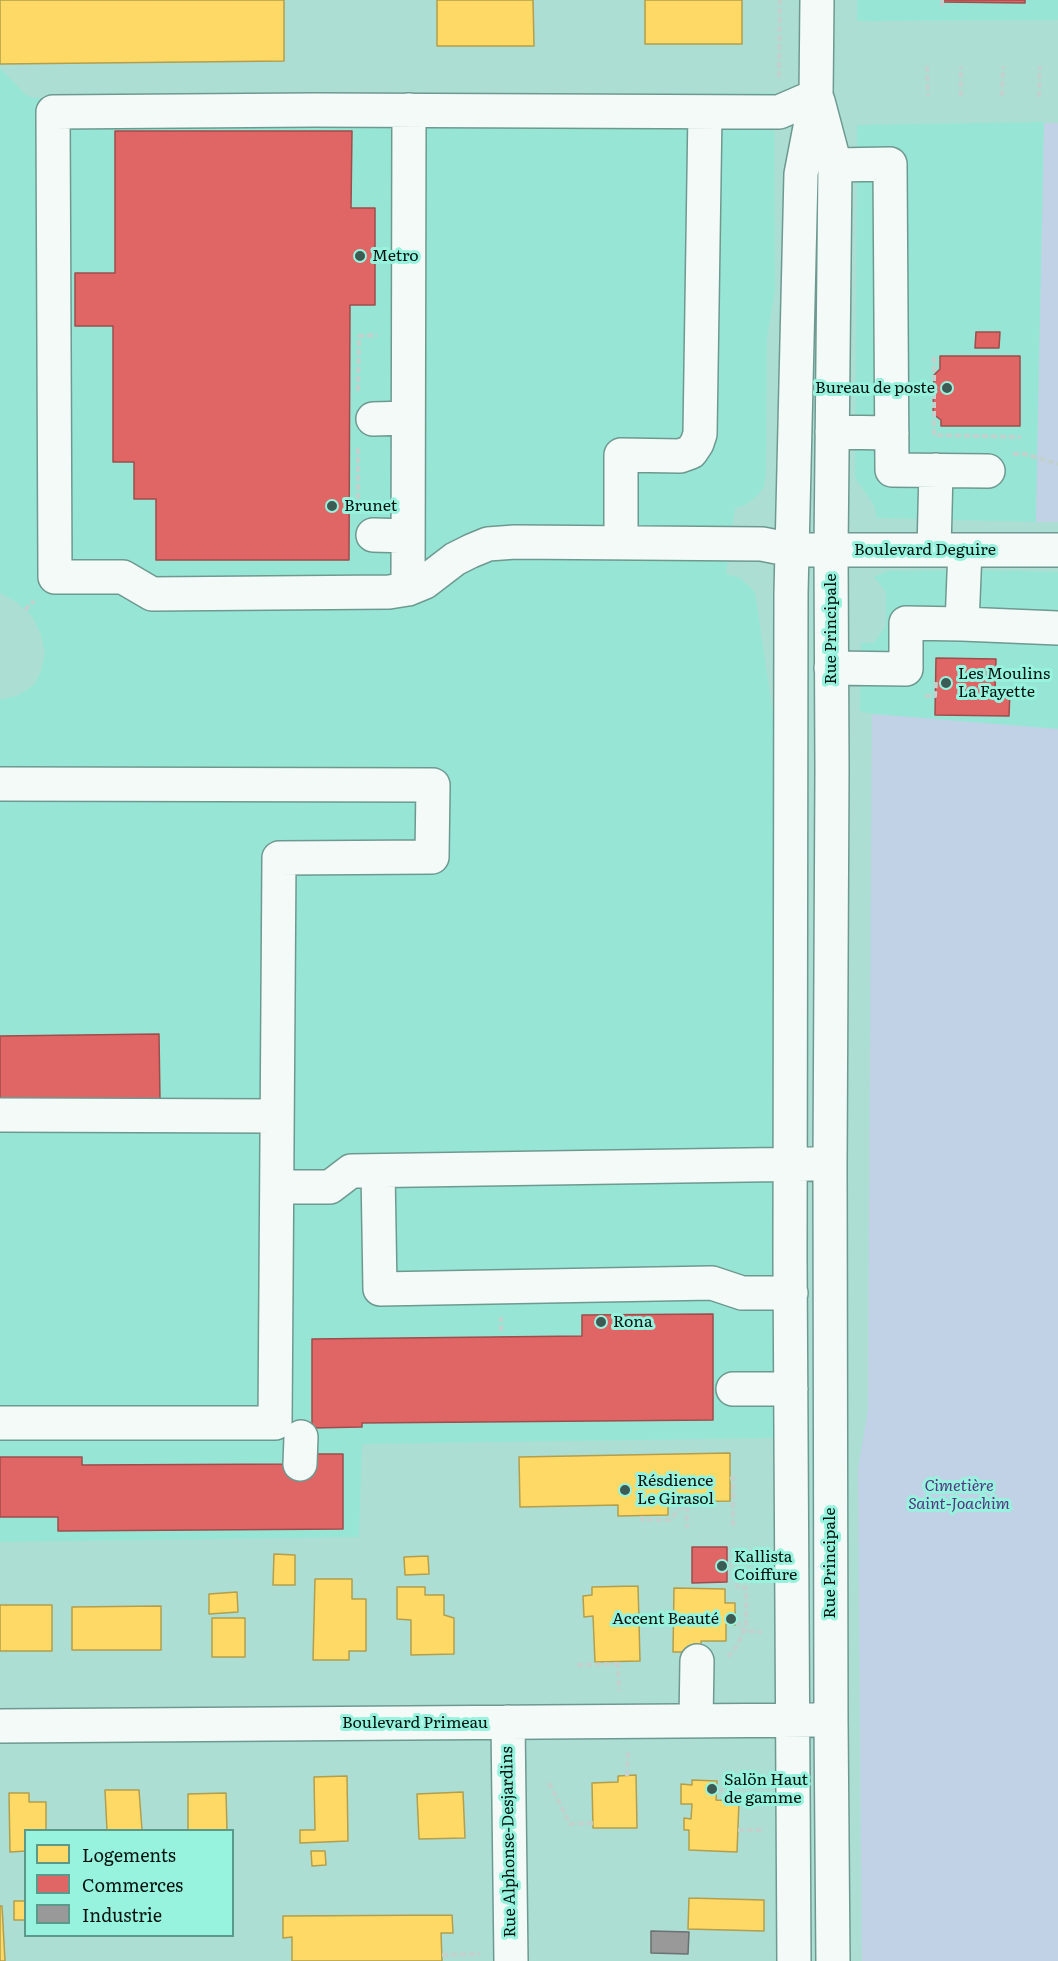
<!DOCTYPE html>
<html>
<head>
<meta charset="utf-8">
<style>
  body { margin:0 }
  #map { position:relative; width:1058px; height:1961px; overflow:hidden; background:#acded3; font-family:Literata,serif }
  canvas { display:block }
  .legend { position:absolute; left:24px; top:1829px; width:210px; height:108px; box-sizing:border-box; background:#97f3de; border:2px solid #5b9a8b; margin:0; padding:8px 10px; list-style:none; font-size:18px; color:#00140f }
  .legend li { display:flex; align-items:center; gap:12px; height:30px }
  .legend b { width:30px; border:2px solid #5b9a8b }
</style>
</head>
<body>
<div id="map">
<canvas width="1058" height="1961"></canvas>
<ul class="legend">
<li><b style="height:16px;background:#ffd966"></b>Logements</li>
<li><b style="height:16px;background:#e06666"></b>Commerces</li>
<li><b style="height:16px;background:#999"></b>Industrie</li>
</ul>
</div>
<script>
const c = document.querySelector('canvas').getContext('2d');
c.lineJoin = 'round';
function fill(path, color) { c.fillStyle = color; c.fill(path, 'evenodd'); }
const shape = rows => new Path2D(rows.map(r => 'M' + r).join(''));
function stroke(path, color, width, dash) { c.strokeStyle = color; c.lineWidth = width; c.lineCap = dash ? 'butt' : 'round'; c.setLineDash(dash || []); c.stroke(path); }
function write(font, color, halo, rows, align = 'center') {
  c.font = font + ' Literata,serif'; c.lineWidth = 6; c.setLineDash([]); c.textBaseline = 'middle'; c.strokeStyle = halo; c.fillStyle = color; for (const [text, x, y, turn = 0] of rows) {
    c.save(); c.translate(x, y); c.rotate((+turn || 0) * Math.PI / 180); c.textAlign = isNaN(turn) ? turn : align; if (halo) c.strokeText(text, 0, 0); c.fillText(text, 0, 0); c.restore();
  }
}
fill(shape([
  [857,0,1058,0,1058,20,857,21],
  [0,68,25,94,33,98,774,93,775,290,767,338,766,474,764,487,758,495,745,505,735,508,726,574,740,578,755,592,773,715,774,1438,362,1444,359,1537,0,1542,0,700,19,695,34,685,41,671,45,653,41,635,32,616,15,601,0,593],
  [1044,122,1036,522,877,518,874,505,855,478,857,125],
  [974,570,1058,572,1058,729,872,714,860,711,861,643,874,643,886,625,886,592,874,577,888,571]
]), '#97e6d5');
fill(shape([
  [1044,123,1058,123,1058,522,1036,522],
  [872,714,1058,729,1058,1961,862,1961,858,1469,868,1410]
]), '#c1d1e6');
const homes = shape([
  [0,0,284,0,284,61,0,64,0,0],
  [437,0,533,0,534,46,437,46,437,0],
  [645,0,742,0,742,44,645,44,645,0],
  [730,1453,730,1501,668,1502,668,1515,618,1516,618,1505,520,1507,519,1457,730,1453],
  [274,1554,295,1555,295,1585,273,1585,274,1554],
  [428,1556,429,1574,405,1575,404,1557,428,1556],
  [315,1579,352,1579,352,1599,366,1599,366,1651,349,1651,349,1660,313,1660,315,1579],
  [638,1586,640,1661,595,1662,593,1616,584,1617,583,1596,592,1595,592,1587,638,1586],
  [397,1587,425,1587,425,1595,444,1595,444,1615,454,1618,454,1654,411,1655,411,1620,397,1619,397,1587],
  [674,1588,725,1589,725,1603,735,1603,735,1625,726,1624,726,1641,701,1641,701,1652,673,1652,674,1588],
  [237,1592,238,1612,209,1614,209,1594,237,1592],
  [0,1605,52,1605,52,1651,0,1651,0,1605],
  [161,1606,161,1650,72,1650,72,1607,161,1606],
  [212,1618,245,1618,245,1657,212,1657,212,1618],
  [636,1775,637,1828,593,1828,592,1783,618,1782,618,1776,636,1775],
  [347,1776,348,1841,300,1843,300,1830,315,1830,314,1777,347,1776],
  [692,1780,717,1781,716,1800,739,1801,737,1852,689,1850,689,1830,684,1830,684,1818,691,1819,692,1804,681,1804,681,1784,692,1785,692,1780],
  [105,1790,139,1790,142,1830,107,1830,105,1790],
  [463,1792,465,1838,419,1839,417,1794,463,1792],
  [9,1793,29,1793,29,1802,46,1802,46,1830,26,1830,26,1851,10,1852,9,1793],
  [226,1793,227,1830,188,1830,188,1794,226,1793],
  [311,1851,325,1851,326,1865,312,1866,311,1851],
  [689,1898,764,1900,764,1931,688,1929,689,1898],
  [14,1901,26,1901,26,1920,14,1920,14,1901],
  [0,1906,2,1906,5,1961,0,1961,0,1906],
  [452,1915,453,1933,441,1933,442,1961,292,1961,292,1937,283,1938,283,1916,452,1915]
]);
fill(homes, '#ffd966');
stroke(homes, '#b29e4c', 1.5);
const shops = shape([
  [942,0,1025,0,1025,3,942,2,942,0],
  [115,131,352,131,351,208,375,208,375,305,350,305,349,560,156,560,156,499,134,499,134,462,113,462,113,326,75,326,75,273,115,273,115,131],
  [976,332,1000,332,999,348,975,348,976,332],
  [940,356,1020,356,1020,426,941,426,941,420,933,414,934,375,940,369,940,356],
  [936,658,996,659,995,691,1010,691,1009,716,935,715,936,658],
  [159,1034,160,1101,0,1103,0,1036,159,1034],
  [713,1314,713,1420,362,1423,362,1427,312,1428,312,1339,582,1336,582,1315,713,1314],
  [317,1454,343,1454,343,1529,58,1531,58,1517,0,1517,0,1457,82,1457,82,1465,300,1464,317,1454],
  [692,1547,727,1547,727,1582,692,1583,692,1547]
]);
fill(shops, '#e06666');
stroke(shops, '#9d4d4c', 1.5);
const industry = shape([
  [651,1931,689,1932,688,1954,651,1953,651,1931]
]);
fill(industry, '#999');
stroke(industry, '#6b7170', 1.5);
const minor = shape([
  [816,96,779,112,314,110,53,112,55,577,123,577,152,594,389,592,408,589,425,582,455,559,471,551,488,544,515,542,762,544,792,550,1058,550],
  [818,101,835,165,831,550,832,770,830,1164,831,1720,833,1961],
  [835,165,890,164,892,470,988,471],
  [373,419,408,418],
  [832,432,892,433],
  [373,535,408,536],
  [621,543,621,455,680,456,691,452,697,443,700,434,705,112],
  [934,550,936,470],
  [965,550,962,624,1058,628],
  [408,589,409,110],
  [831,668,906,669,906,623,962,624],
  [0,784,433,785,432,857,279,858,275,1423,0,1423],
  [0,1115,277,1116],
  [378,1171,380,1289,712,1283,742,1293,791,1293],
  [277,1187,330,1187,351,1171,813,1164],
  [733,1389,791,1389],
  [300,1464,301,1437],
  [696,1721,697,1661],
  [508,1722,511,1961],
  [0,1726,814,1720],
  [794,1961,790,1259,791,593,801,174,816,96,817,0]
]);
stroke(minor, '#6e9990', 36);
stroke(shape([
  [942,0,942,9],
  [927,66,928,96],
  [779,77,780,0],
  [961,96,961,66],
  [1002,96,1003,66],
  [1039,97,1040,66],
  [934,357,934,435,1021,437],
  [358,391,359,336,377,335],
  [1013,454,1025,454,1058,464],
  [349,504,359,504],
  [358,508,358,446],
  [25,610,34,601],
  [925,696,935,696,936,681],
  [501,1331,501,1317],
  [730,1479,733,1478,733,1527],
  [642,1516,642,1520,670,1520,681,1507,687,1507,687,1528],
  [727,1565,734,1565],
  [738,1565,737,1587,746,1588,746,1631],
  [736,1621,744,1631],
  [728,1657,736,1647,744,1631,762,1632],
  [618,1662,619,1691],
  [577,1665,618,1664],
  [627,1776,628,1752],
  [549,1783,570,1824,593,1823],
  [717,1790,729,1790],
  [738,1830,763,1830],
  [442,1955,480,1954]
]), '#c1d1cd', 4, [6, 3]);
stroke(minor, '#f3faf8', 33);
for (const [x, y, r, color] of [
  [360,256,6,"#3c5b54"],
  [947,388,6,"#3c5b54"],
  [332,506,6,"#3c5b54"],
  [946,683,6,"#3c5b54"],
  [601,1322,6,"#3c5b54"],
  [625,1490,6,"#3c5b54"],
  [722,1566,6,"#3c5b54"],
  [731,1619,6,"#3c5b54"],
  [712,1789,6,"#3c5b54"]
]) { const dot = new Path2D(); dot.arc(x, y, r, 0, 2 * Math.PI); c.fillStyle = color; c.fill(dot); stroke(dot, '#97f3de', 2); }
write('16px', '#00140f', '#97f3de', [
  ["Metro",372,256],
  ["Bureau de poste",935,388,"right"],
  ["Brunet",344,506],
  ["Les Moulins",958,674],
  ["La Fayette",958,692],
  ["Rona",613,1322],
  ["Résdience",637,1481],
  ["Le Girasol",637,1499],
  ["Kallista",734,1557],
  ["Coiffure",734,1575],
  ["Accent Beauté",719,1619,"right"],
  ["Salön Haut",724,1780],
  ["de gamme",724,1798]
], 'left');
write('16px', '#00140f', '#97f3de', [
  ["Boulevard Deguire",925,550],
  ["Rue Principale",831,629,-90],
  ["Rue Principale",830,1563,-90],
  ["Boulevard Primeau",415,1723],
  ["Rue Alphonse-Desjardins",509,1842,-91]
]);
write('italic 16px', '#523682', '#97f3de', [
  ["Cimetière",959,1486],
  ["Saint-Joachim",959,1504]
]);
</script>
</body>
</html>
